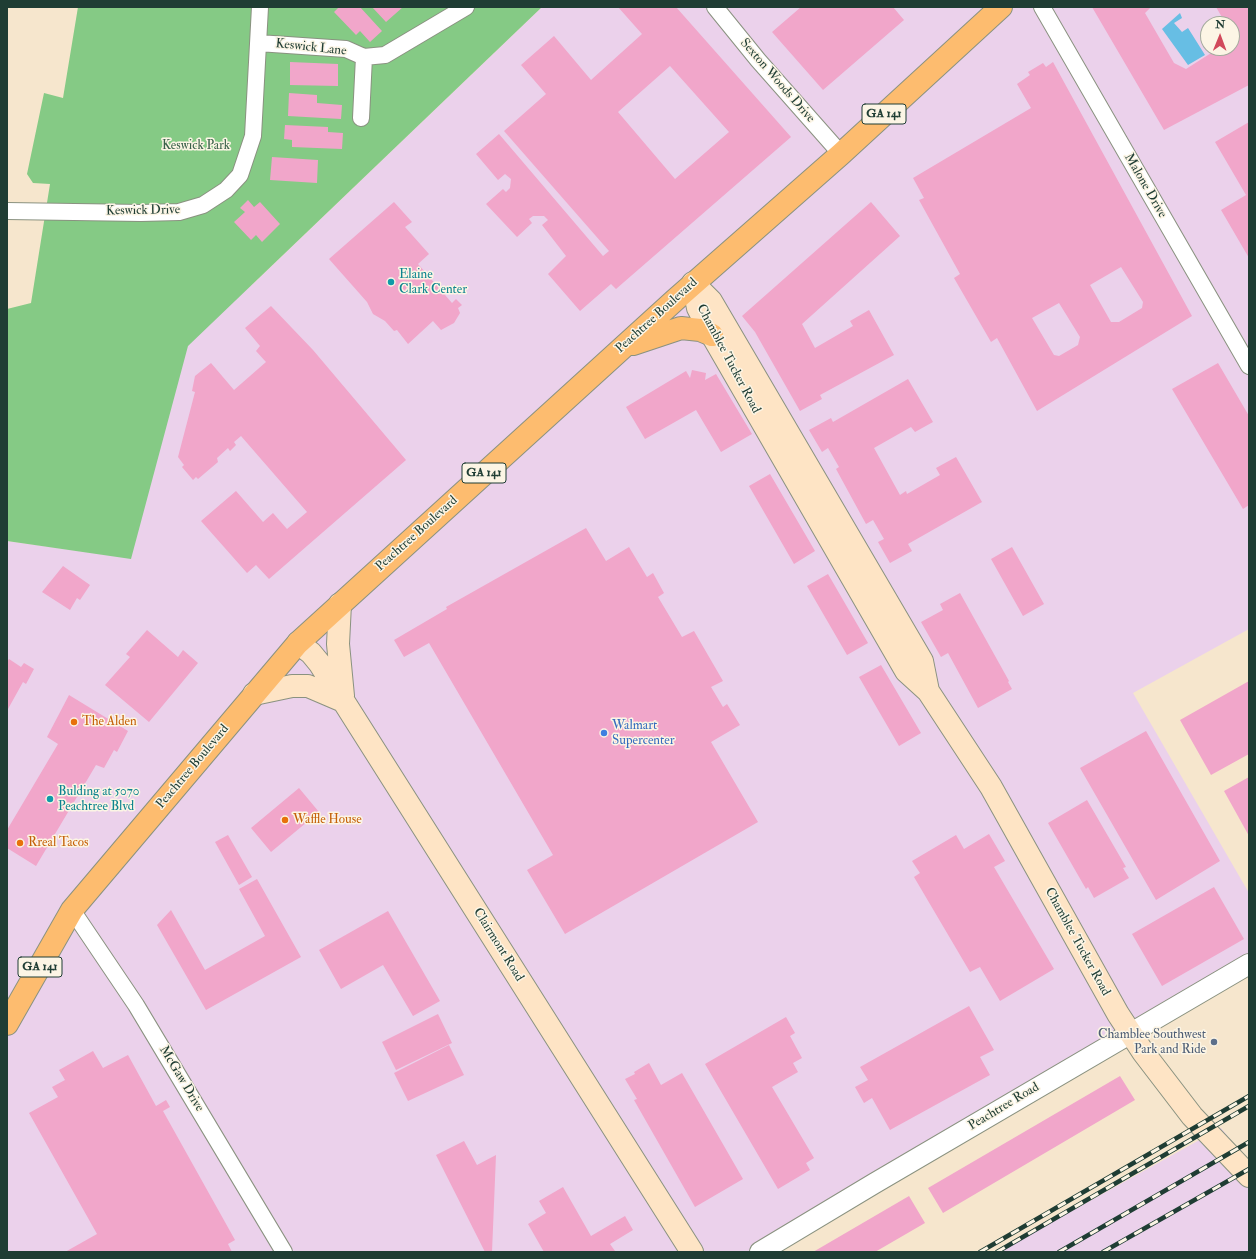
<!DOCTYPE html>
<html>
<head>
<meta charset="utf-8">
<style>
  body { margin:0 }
  #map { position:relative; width:1256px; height:1259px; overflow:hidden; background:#f6e6cd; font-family:"IM FELL Double Pica",serif }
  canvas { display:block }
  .frame { position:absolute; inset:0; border:8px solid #1f3d34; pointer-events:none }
  .north { position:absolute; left:1200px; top:16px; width:40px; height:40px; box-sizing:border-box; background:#fcf5e5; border:1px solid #a4ab9e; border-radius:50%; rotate:1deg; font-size:11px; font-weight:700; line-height:16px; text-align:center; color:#1f3d34 }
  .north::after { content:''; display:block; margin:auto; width:14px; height:18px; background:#d1495b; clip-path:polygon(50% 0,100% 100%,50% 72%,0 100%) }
</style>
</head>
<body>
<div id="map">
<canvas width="1256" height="1259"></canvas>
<div class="frame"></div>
<div class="north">N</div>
</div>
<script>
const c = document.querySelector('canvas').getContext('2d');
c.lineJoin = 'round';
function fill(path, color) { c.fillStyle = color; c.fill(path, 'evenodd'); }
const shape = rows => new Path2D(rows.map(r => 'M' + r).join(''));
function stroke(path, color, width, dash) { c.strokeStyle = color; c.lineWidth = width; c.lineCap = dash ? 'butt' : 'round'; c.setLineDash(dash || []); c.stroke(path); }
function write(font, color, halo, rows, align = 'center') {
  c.font = font + ' "IM FELL Double Pica",serif'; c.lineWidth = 3; c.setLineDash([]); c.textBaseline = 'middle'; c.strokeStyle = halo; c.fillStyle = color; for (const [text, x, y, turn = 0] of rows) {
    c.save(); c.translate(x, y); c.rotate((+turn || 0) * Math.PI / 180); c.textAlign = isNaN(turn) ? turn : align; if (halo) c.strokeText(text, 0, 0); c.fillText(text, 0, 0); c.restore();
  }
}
fill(shape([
  [542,7,1249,7,1249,629,1133,693,1249,893,1249,971,772,1252,7,1252,7,541,108,555,138,383,255,282],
  [1208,24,1232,24,1232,48,1208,48],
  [1221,1128,1249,1162,1249,1252,998,1252]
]), '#ebd1eb');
fill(shape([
  [78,7,542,7,188,346,131,559,7,541,7,309,31,303,50,184,33,183,27,174,44,93,63,98]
]), '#85ca85');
fill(shape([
  [1180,13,1182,18,1174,23,1182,32,1188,28,1205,55,1188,65,1162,29]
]), '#67bee4');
fill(shape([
  [339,7,360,7,382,31,370,42,360,31,356,35,334,12],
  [372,7,403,7,386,22],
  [618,7,676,7,791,137,616,289,611,284,580,311,548,274,566,256,542,225,548,220,544,216,533,216,529,219,532,223,517,237,486,204,503,189,506,192,510,188,511,179,505,174,498,180,476,154,499,134,603,256,609,251,504,131,546,94,521,65,554,36,591,80,642,34],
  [670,66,729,132,675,179,618,112],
  [801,7,893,7,904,20,823,90,772,32],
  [1092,7,1151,7,1145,13,1174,63,1186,69,1219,48,1232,48,1232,24,1226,24,1216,7,1249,7,1249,85,1164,130],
  [290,62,338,64,338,86,290,85],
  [1053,62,1192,316,1037,411,997,338,991,342,954,278,960,274,919,200,924,198,913,178,1031,108,1017,84,1030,75,1028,72,1043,63,1046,67],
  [1121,267,1143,302,1142,308,1119,322,1111,322,1090,285],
  [1059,303,1080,337,1078,345,1059,356,1054,355,1032,318],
  [289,93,317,95,317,103,342,105,341,119,288,116],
  [1249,122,1249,258,1221,210,1246,195,1215,142],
  [285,125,328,127,328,132,343,133,342,149,292,147,292,140,284,139],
  [272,157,318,160,317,183,270,180],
  [248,200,254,207,260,202,280,224,262,242,256,235,251,240,234,222,245,212,240,208],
  [394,202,412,222,405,227,429,254,418,264,452,303,456,299,462,305,458,308,460,313,454,323,441,330,433,321,408,344,397,330,394,331,385,321,373,314,367,302,329,259],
  [871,202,900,236,802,324,815,348,853,326,850,321,869,310,894,355,820,395,822,399,800,411,755,332,742,316],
  [271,306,313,350,406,460,269,579,256,565,247,573,201,521,236,491,263,522,273,513,287,529,307,512,241,436,234,442,236,445,230,451,228,448,217,458,218,462,198,479,196,477,193,480,182,467,184,465,178,457,195,392,192,391,195,376,211,363,234,390,266,362,256,351,260,346,245,328],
  [1218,363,1249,416,1249,505,1243,509,1172,389],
  [692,370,706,373,705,380,716,374,752,434,721,452,696,410,645,439,626,407,686,371,690,378],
  [908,379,933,422,915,432,911,427,874,448,900,495,906,491,907,494,940,475,936,468,956,457,982,502,908,544,912,551,890,563,878,542,884,539,873,520,866,524,836,469,839,467,828,448,822,452,809,430,831,418,833,422],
  [770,474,815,551,794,564,749,486],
  [586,528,606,561,629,547,647,577,653,573,664,593,658,597,682,637,694,631,723,681,711,687,723,707,727,704,740,725,711,742,758,822,565,934,527,870,553,855,429,643,404,657,394,640,447,609,446,607],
  [1012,547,1044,604,1023,616,991,559],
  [63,566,90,585,80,600,77,598,70,610,42,592],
  [828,574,868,643,847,655,807,586],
  [960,593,1009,681,1008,682,1012,689,978,708,948,653,941,657,921,622,943,610,940,604],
  [147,630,178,657,183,650,198,663,149,722,105,685,130,657,126,654],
  [9,659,21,667,24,663,34,669,26,684,23,682,8,709,7,662],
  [881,665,921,733,899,746,859,677],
  [1249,681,1249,754,1211,775,1180,720],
  [69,695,128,731,117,752,114,750,104,768,96,765,36,866,7,848,7,830,58,744,47,737],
  [1146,731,1220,861,1156,900,1080,768],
  [1249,777,1249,836,1224,791],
  [299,788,319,812,271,852,251,828],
  [1087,800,1126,867,1123,868,1129,878,1094,898,1088,887,1086,889,1048,823],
  [989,834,1005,861,994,867,1054,969,1000,1001,980,967,970,972,914,877,920,873,912,861,956,835,964,849],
  [228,835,252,877,239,885,215,842],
  [257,879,301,957,206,1010,157,925,171,910,205,970,265,936,239,889],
  [1214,887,1244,939,1162,986,1132,934],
  [388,911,440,1001,413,1016,383,965,341,989,319,950],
  [969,1006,994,1050,980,1057,990,1075,890,1130,872,1098,864,1103,855,1087,868,1080,860,1067],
  [438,1014,452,1043,396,1070,382,1042],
  [786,1017,795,1033,790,1036,802,1058,793,1063,798,1072,772,1087,814,1158,806,1163,810,1170,778,1189,705,1064],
  [449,1045,464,1075,408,1101,394,1073],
  [93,1051,103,1068,128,1055,156,1106,166,1100,170,1107,163,1111,235,1240,228,1244,232,1252,65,1252,97,1234,29,1113,58,1097,52,1087,65,1080,59,1070],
  [649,1063,661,1085,682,1073,743,1179,695,1207,634,1100,637,1099,625,1079,635,1074,634,1072],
  [1120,1076,1135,1100,943,1213,928,1188],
  [464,1141,477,1165,496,1155,492,1252,485,1252,436,1155],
  [563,1187,591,1236,625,1216,633,1230,610,1244,615,1251,613,1252,544,1252,528,1224,546,1213,539,1201],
  [909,1196,925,1223,875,1252,813,1252]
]), '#f1a6ca');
const minor = shape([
  [715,7,758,60,841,154],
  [1042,7,1249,366],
  [258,43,346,49,364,57,385,55,466,7],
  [361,118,364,57],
  [7,211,141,213,179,212,203,205,226,190,240,175,253,136,260,7],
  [72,910,136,1005,284,1252]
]);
const tertiary = shape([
  [760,1252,875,1183,1249,964]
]);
const secondary = shape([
  [693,283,698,308,712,335,906,671,928,691,991,787,1118,1014,1143,1052,1192,1116,1249,1176],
  [693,283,711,301,922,661,928,691],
  [340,604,338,644,343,696],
  [298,643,311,653,320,664,692,1252],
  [254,694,292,686,308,686,343,701]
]);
const trunk = shape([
  [633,344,681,328,700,330,712,335],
  [7,1024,72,910,298,643,675,300,841,154,1001,7]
]);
stroke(minor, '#8a9280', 18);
stroke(tertiary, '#8a9280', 22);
stroke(secondary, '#8a9280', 24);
stroke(trunk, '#8a9280', 24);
stroke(minor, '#fff', 16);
stroke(tertiary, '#fff', 20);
stroke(secondary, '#fee4c5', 22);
stroke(trunk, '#fdbc6f', 22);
const rail = shape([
  [980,1252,1249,1096],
  [997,1252,1249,1106],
  [1059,1252,1249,1142],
  [1103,1252,1249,1169]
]);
stroke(rail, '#1f3d34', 4.5);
stroke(rail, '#fcf5e5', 3, [9]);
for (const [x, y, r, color] of [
  [391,282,4,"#0f9aa8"],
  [74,722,4,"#e8710a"],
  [604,733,4,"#3f7fe0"],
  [50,799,4,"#0f9aa8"],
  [285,820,4,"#e8710a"],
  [20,843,4,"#e8710a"],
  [1214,1042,4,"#5c6f8a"]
]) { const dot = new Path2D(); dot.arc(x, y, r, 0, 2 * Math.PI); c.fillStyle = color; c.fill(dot); stroke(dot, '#fcf5e5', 1.5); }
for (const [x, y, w] of [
  [884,114,44],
  [484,473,44],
  [40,967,44]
]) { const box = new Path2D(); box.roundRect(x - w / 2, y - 10, w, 20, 3); c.fillStyle = '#fcf5e5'; c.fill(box); stroke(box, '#1f3d34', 1); }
write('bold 12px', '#1f3d34', null, [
  ["GA 141",884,114],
  ["GA 141",484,473],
  ["GA 141",40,967]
]);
write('13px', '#1f3d34', '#fcf5e5', [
  ["Keswick Lane",311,48,6],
  ["Sexton Woods Drive",777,81,49],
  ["Malone Drive",1145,186,60],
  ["Keswick Drive",143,211,-1],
  ["Peachtree Boulevard",657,316,-42],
  ["Chamblee Tucker Road",728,359,62],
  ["Peachtree Boulevard",417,534,-42],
  ["Peachtree Boulevard",193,767,-50],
  ["Chamblee Tucker Road",1077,942,61],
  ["Clairmont Road",498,945,58],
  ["McGaw Drive",181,1079,59],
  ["Peachtree Road",1004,1107,-31]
]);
write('13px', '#386048', '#fcf5e5', [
  ["Keswick Park",196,146]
]);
write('13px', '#0d838f', '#fcf5e5', [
  ["Elaine",399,275],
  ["Clark Center",399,290],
  ["Bulding at 5070",58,792],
  ["Peachtree Blvd",58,807]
], 'left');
write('13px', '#c56008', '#fcf5e5', [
  ["The Alden",82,722],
  ["Waffle House",293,820],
  ["Rreal Tacos",28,843]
], 'left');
write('13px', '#366cbe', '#fcf5e5', [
  ["Walmart",612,726],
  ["Supercenter",612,741]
], 'left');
write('13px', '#4e5e75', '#fcf5e5', [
  ["Chamblee Southwest",1206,1035],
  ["Park and Ride",1206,1050]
], 'right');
</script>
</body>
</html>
